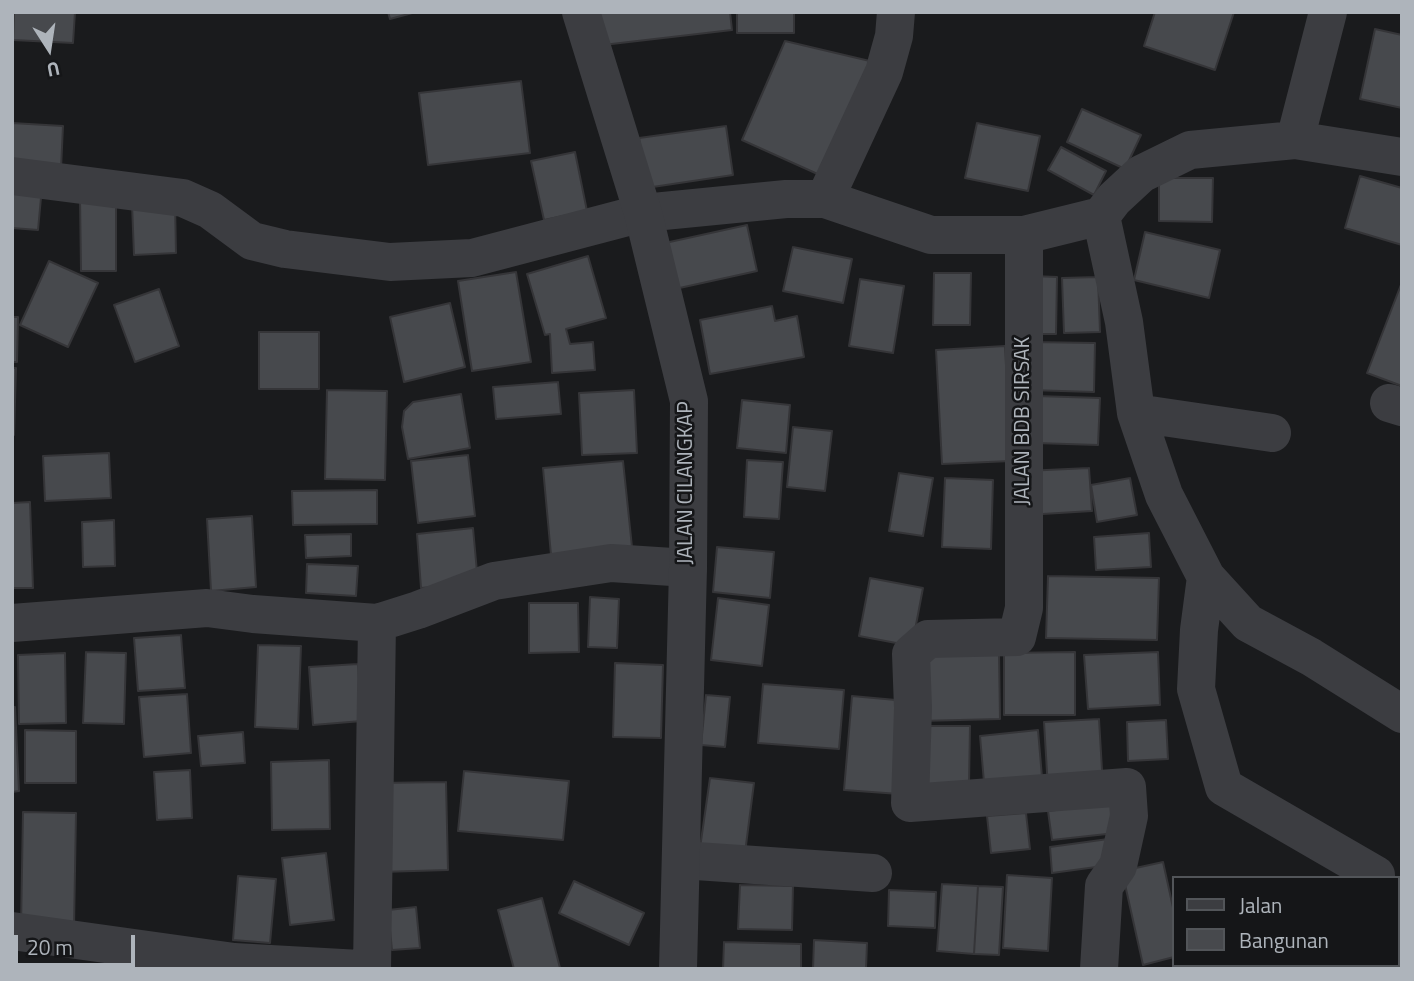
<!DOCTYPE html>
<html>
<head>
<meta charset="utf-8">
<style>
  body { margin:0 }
  #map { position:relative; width:1414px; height:981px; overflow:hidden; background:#1a1b1d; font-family:"Titillium Web",sans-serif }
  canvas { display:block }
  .frame { position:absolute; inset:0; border:14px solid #aeb4bb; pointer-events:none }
  .legend { position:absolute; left:1172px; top:876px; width:228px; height:91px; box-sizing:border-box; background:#151618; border:2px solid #525559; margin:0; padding:9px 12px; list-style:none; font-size:21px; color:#aeb4bb }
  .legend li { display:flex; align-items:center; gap:14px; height:35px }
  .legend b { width:35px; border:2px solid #525559 }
  .north { position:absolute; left:14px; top:14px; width:70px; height:70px; -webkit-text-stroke:5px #151618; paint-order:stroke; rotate:168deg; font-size:19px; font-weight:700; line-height:28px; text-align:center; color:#aeb4bb }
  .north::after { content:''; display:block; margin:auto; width:24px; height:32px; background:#aeb4bb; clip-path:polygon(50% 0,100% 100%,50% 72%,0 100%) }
  .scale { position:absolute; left:14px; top:935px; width:121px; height:32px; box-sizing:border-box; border:4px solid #aeb4bb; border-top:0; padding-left:9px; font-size:21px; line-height:24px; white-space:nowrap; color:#aeb4bb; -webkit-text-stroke:5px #151618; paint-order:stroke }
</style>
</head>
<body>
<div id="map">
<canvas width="1414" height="981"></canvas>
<div class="frame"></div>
<ul class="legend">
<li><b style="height:9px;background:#3c3d41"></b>Jalan</li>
<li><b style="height:19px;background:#47494d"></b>Bangunan</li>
</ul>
<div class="north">U</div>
<div class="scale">20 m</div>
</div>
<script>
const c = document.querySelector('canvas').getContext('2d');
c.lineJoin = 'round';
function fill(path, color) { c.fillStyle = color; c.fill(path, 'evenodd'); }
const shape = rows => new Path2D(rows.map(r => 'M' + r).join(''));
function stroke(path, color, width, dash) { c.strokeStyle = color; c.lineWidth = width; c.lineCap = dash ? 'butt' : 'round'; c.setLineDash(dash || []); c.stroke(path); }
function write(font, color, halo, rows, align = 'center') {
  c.font = font + ' "Titillium Web",sans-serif'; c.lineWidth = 5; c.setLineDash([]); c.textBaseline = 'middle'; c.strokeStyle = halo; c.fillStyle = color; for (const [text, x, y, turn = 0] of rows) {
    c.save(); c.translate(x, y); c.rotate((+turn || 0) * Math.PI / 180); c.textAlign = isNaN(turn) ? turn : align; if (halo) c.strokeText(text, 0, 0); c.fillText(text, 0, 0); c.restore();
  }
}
const building = shape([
  [14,12,75,12,73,43,13,40,14,12],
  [388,12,416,12,390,19,388,12],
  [599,12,730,12,732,30,603,45,599,12],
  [737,12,794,12,794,33,737,33,737,12],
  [1155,12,1234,12,1215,70,1144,46,1155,12],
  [1375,29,1402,35,1402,108,1360,99,1375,29],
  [785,41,874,62,822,176,742,140,785,41],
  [521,81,530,153,428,165,419,93,521,81],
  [1082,109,1141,135,1125,169,1067,142,1082,109],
  [12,123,63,126,61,169,12,166,12,123],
  [977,123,1040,136,1028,191,965,178,977,123],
  [726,126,733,175,646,188,639,138,726,126],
  [1061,147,1106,171,1094,195,1048,170,1061,147],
  [575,152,587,211,544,220,531,161,575,152],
  [1360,176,1402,188,1402,245,1345,228,1360,176],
  [1159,178,1213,178,1212,222,1159,221,1159,178],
  [12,184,42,187,38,230,12,228,12,184],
  [80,197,116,197,116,271,81,271,80,197],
  [175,202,176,253,134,255,132,204,175,202],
  [747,225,757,271,675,289,665,243,747,225],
  [1145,232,1220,250,1209,298,1134,280,1145,232],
  [793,247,852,259,843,303,783,291,793,247],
  [588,256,606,318,566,329,570,344,593,342,595,370,552,373,550,334,545,335,527,274,588,256],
  [49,261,98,283,68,347,20,325,49,261],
  [516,272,531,362,472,371,458,281,516,272],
  [934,273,971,273,970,325,933,325,934,273],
  [1033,276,1057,277,1056,334,1031,334,1033,276],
  [1098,277,1100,332,1064,333,1062,278,1098,277],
  [860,279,904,286,893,353,849,346,860,279],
  [1402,282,1402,386,1367,373,1402,282],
  [159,289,179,346,135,362,114,305,159,289],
  [450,303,465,367,404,382,390,317,450,303],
  [772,306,775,321,797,316,804,357,710,374,700,320,772,306],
  [12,317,18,317,17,362,12,362,12,317],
  [259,332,319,332,319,389,259,389,259,332],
  [1030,342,1095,343,1094,392,1029,390,1030,342],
  [1005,346,1011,461,942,464,936,350,1005,346],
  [12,368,16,368,14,435,12,435,12,368],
  [558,382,561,414,496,419,493,387,558,382],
  [327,390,387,391,385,480,325,479,327,390],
  [634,390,637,453,582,455,579,393,634,390],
  [461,394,470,448,408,459,402,427,404,411,413,402,461,394],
  [1036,396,1100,398,1098,445,1035,443,1036,396],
  [742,400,790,405,786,453,737,448,742,400],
  [793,427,832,431,825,491,787,487,793,427],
  [109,453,111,498,45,501,43,456,109,453],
  [468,455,475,516,418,523,411,461,468,455],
  [747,460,783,462,779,519,744,517,747,460],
  [623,461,632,547,551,555,543,468,623,461],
  [1089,468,1092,511,1026,515,1025,471,1089,468],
  [899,473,933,478,923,536,889,531,899,473],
  [945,478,993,480,991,549,942,547,945,478],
  [1130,478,1137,515,1097,522,1091,485,1130,478],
  [377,490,377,524,293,525,292,491,377,490],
  [30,502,33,588,12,588,12,503,30,502],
  [252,516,256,587,211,591,207,519,252,516],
  [114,520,115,566,83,567,82,522,114,520],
  [473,528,478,583,421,588,417,534,473,528],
  [1149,533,1151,567,1096,570,1094,537,1149,533],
  [351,534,351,556,306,558,305,535,351,534],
  [717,547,774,552,770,598,713,592,717,547],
  [307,564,358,566,356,596,306,593,307,564],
  [1048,576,1159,578,1157,640,1046,638,1048,576],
  [870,578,923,588,912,646,859,636,870,578],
  [590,597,619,599,617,648,588,647,590,597],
  [718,598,769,605,762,666,711,660,718,598],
  [529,603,578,603,579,652,529,653,529,603],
  [181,635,185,688,138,691,134,638,181,635],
  [258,645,301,646,298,729,255,727,258,645],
  [86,652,126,653,124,724,83,723,86,652],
  [999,652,1000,719,919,721,917,654,999,652],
  [1075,652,1075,715,1004,715,1004,653,1075,652],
  [1158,652,1160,705,1088,709,1084,655,1158,652],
  [65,653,66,723,19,724,18,655,65,653],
  [615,663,663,665,661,738,613,737,615,663],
  [358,664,362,721,313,725,309,667,358,664],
  [763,684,844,690,839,749,758,743,763,684],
  [187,694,191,753,144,757,139,697,187,694],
  [706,695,730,697,725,747,701,745,706,695],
  [852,696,907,701,899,794,844,790,852,696],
  [12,707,15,707,19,791,12,792,12,707],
  [1099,719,1103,787,1048,789,1044,722,1099,719],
  [1166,720,1168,759,1128,761,1127,722,1166,720],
  [919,726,970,726,969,785,918,785,919,726],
  [25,730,76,731,76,783,25,783,25,730],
  [1038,730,1043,789,985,794,980,736,1038,730],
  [243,732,245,763,201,766,198,736,243,732],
  [329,760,330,829,272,830,271,762,329,760],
  [190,770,192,818,157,820,154,772,190,770],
  [464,771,569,781,563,840,458,831,464,771],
  [710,778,754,783,745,853,700,848,710,778],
  [446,782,448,870,380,872,378,783,446,782],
  [1112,803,1116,833,1052,840,1048,811,1112,803],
  [23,812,76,813,74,928,21,927,23,812],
  [1026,813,1030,849,991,853,987,816,1026,813],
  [1108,839,1111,865,1052,873,1050,847,1108,839],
  [326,853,334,920,290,925,282,858,326,853],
  [1163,862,1174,912,1174,957,1143,965,1122,871,1163,862],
  [1007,875,1052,878,1048,951,1003,948,1007,875],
  [238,876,276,879,270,943,233,940,238,876],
  [574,881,644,913,629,945,559,913,574,881],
  [942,884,978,886,974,954,937,951,942,884],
  [740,885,793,886,792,930,738,929,740,885],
  [978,886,1003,887,999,955,974,954,978,886],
  [889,890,936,892,935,928,888,926,889,890],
  [542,898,560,968,514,969,498,910,542,898],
  [416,907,420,948,392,950,388,910,416,907],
  [814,940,867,943,866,969,813,969,814,940],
  [724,942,801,944,801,969,723,969,724,942],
  [1265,965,1315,965,1315,969,1265,969,1265,965],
  [1350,965,1392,965,1392,969,1350,969,1350,965]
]);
fill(building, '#47494d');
stroke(building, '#353538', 2);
stroke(shape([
  [1295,140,1328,12],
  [12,176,183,198,210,210,252,241,285,249,390,262,472,258,643,213,786,199,825,199,931,235,1024,235,1101,216,1114,199,1141,174,1190,150,1295,140,1402,157],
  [825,199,884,72,894,36,896,12],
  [1101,216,1124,322,1136,413,1164,495,1206,577,1248,623,1311,657,1402,714],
  [1024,235,1024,608,1017,637,928,639,911,654,913,708,910,803,1127,787,1129,816,1118,866,1104,886,1099,969],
  [1389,403,1402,407],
  [1136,413,1272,433],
  [1206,577,1199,630,1196,689,1224,787,1376,875],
  [12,623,207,608,253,614,377,623,418,610,494,581,611,563,688,568],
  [681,860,873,873],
  [12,931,234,962,360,969],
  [372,969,377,623]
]), '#3c3d41', 38);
stroke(shape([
  [581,12,643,213,689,401,688,568,678,969]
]), '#3c3d41', 38);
write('21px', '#aeb4bb', '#151618', [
  ["JALAN BDB SIRSAK",1024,421,-90],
  ["JALAN CILANGKAP",687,483,-90]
]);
</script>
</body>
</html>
